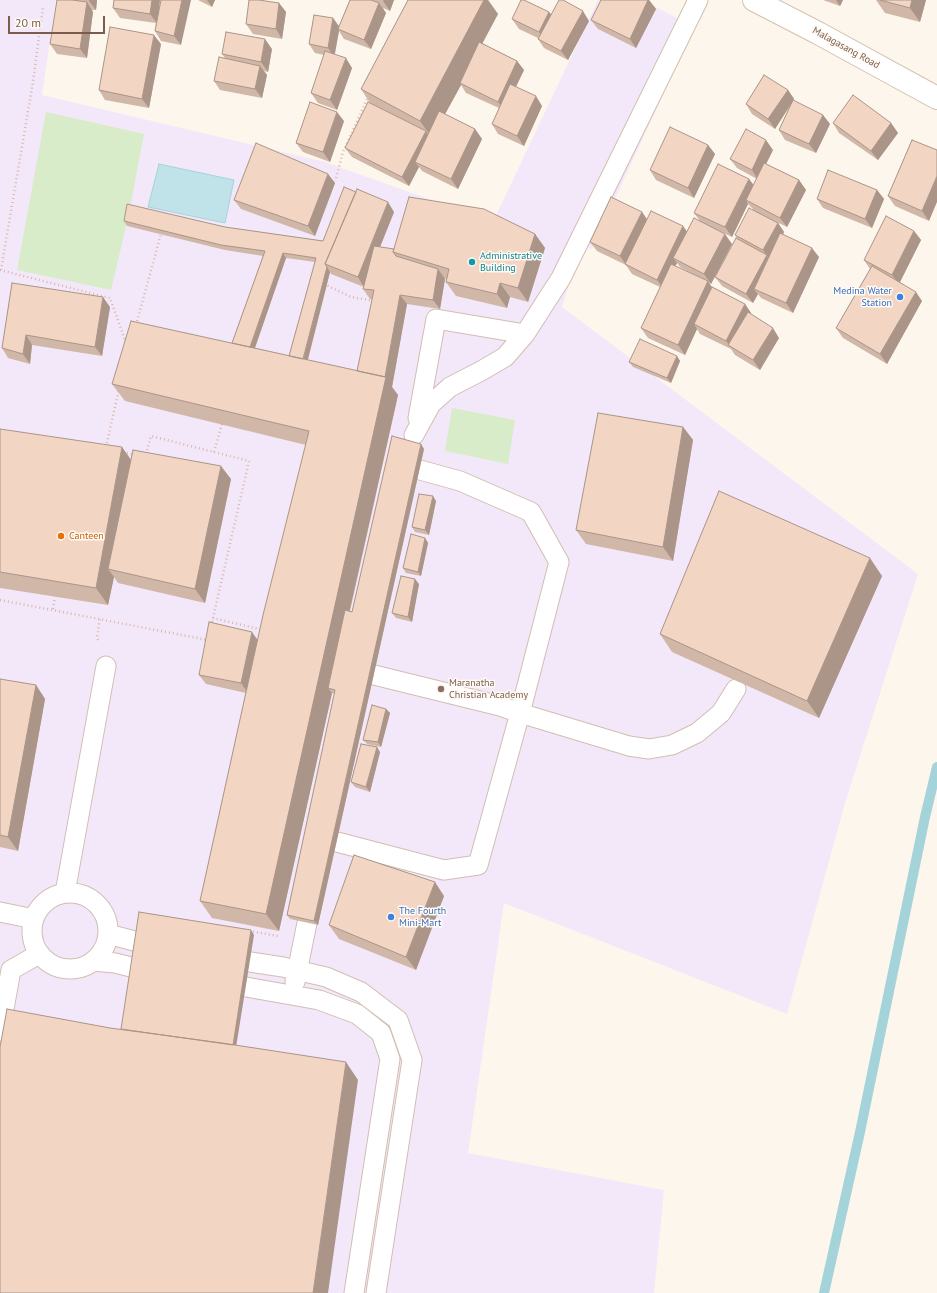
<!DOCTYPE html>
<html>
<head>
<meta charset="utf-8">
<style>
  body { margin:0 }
  #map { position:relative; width:937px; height:1293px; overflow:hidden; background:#fdf6ec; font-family:"PT Sans",sans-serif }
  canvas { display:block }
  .scale { position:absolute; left:8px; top:16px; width:97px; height:18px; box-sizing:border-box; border:2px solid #7a5c4d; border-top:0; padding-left:5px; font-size:12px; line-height:14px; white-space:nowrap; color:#7a5c4d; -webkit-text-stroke:3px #fffaf3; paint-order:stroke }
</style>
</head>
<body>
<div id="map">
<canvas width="937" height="1293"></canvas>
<div class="scale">20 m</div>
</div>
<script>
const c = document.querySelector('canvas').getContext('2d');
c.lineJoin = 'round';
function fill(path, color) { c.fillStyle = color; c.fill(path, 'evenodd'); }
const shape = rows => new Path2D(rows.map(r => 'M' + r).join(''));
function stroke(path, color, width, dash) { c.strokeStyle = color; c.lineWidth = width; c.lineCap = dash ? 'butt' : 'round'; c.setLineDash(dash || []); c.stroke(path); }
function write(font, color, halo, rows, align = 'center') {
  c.font = font + ' "PT Sans",sans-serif'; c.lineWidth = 3; c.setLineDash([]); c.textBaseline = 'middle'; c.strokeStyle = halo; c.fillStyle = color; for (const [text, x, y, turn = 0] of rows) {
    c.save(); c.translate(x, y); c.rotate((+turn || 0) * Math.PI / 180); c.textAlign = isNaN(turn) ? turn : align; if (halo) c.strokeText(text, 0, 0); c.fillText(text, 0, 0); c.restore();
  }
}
fill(shape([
  [0,0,56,0,42,95,325,162,493,222,598,0,642,0,694,27,592,249,581,246,562,307,918,574,845,803,787,1014,504,903,468,1153,664,1190,654,1293,0,1293]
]), '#f3e8fa');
fill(shape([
  [46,112,144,134,128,218,111,290,17,270],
  [452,408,515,420,508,464,445,451]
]), '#d8ecc9');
const water = shape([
  [159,164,234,180,225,223,148,207,159,164]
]);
fill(water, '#bfe3e8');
stroke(water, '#a5d3da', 1);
stroke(shape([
  [824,1293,860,1132,925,817,937,767]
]), '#a5d3da', 10);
const lane = shape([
  [418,418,436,319,525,334],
  [414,435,431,404,450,387,481,371,505,357,525,334,561,278,698,0],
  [420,470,460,481,531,512,559,562,520,713,629,746,649,749,672,745,697,733,721,713,736,689],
  [337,842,444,870,478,865,520,713,500,706,374,675],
  [65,893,106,666],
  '32 931a38 38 0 1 1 76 0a38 38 0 1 1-76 0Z',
  [0,912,34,919],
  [108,934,138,942],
  [93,961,115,963,135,968],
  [250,962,283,967,326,977,361,992,398,1020,412,1060,376,1293],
  [295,982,307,923],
  [246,987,319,1000,357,1014,381,1033,390,1059,354,1293],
  [0,1031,11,970,39,954]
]);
const secondary = shape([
  [754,0,818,33,937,98]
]);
stroke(lane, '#d1beb0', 21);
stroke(secondary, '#d6c0b0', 24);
stroke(shape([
  [336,178,343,152,368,97],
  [0,270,110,298,126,343],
  [1,270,33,82,43,7],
  [324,284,351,297,374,301],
  [136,325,161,234],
  [106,447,119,389],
  [123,452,134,455],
  [214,452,222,424],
  [146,454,151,436,249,461,213,618],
  [0,600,208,640],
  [53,609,55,597],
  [211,626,213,618,263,630],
  [98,640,97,638,100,618],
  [249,931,278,936]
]), '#d9b8a5', 2.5, [1, 3]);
stroke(lane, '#fff', 19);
stroke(secondary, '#fff', 22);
fill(shape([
  [57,0,97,0,96,10,92,10,93,12,87,58,57,54,50,44],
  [160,0,159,9,181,45,161,41,155,31,156,23,120,18,113,8],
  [198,0,215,0,212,7],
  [350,0,394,0,390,11,383,8,386,13,371,49,344,39,339,31,335,54,352,68,337,110,318,103,311,93,324,55,315,53,309,44,333,18,339,26],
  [408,0,488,0,498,14,482,43,517,61,524,70,516,87,542,106,524,146,498,134,492,124,499,108,466,93,461,85,445,114,475,129,482,139,458,189,422,171,419,167,409,186,352,157,345,148,370,103,361,89],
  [601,0,649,0,656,9,636,48,598,29,591,20],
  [823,0,843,0,840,6],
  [876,0,926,0,920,22,885,13],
  [279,3,286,12,282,39,253,34,246,24],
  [549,12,551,14,589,21,568,60,544,48,538,39,538,38,519,29,512,19],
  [161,44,149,108,105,100,99,90],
  [272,49,268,72,264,71,267,75,262,98,220,90,214,81,225,58,222,54],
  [788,90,794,99,793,101,823,115,830,124,816,153,785,140,779,130,790,106,775,129,752,114,746,104],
  [344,121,330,162,303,152,296,143],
  [833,123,891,123,898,133,878,160,839,133],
  [912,140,929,221,895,206,888,196],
  [708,145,715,154,694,198,656,180,650,170],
  [773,150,766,164,799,180,806,190,787,227,768,218,778,223,784,232,783,234,819,257,793,313,761,298,758,294,753,303,722,286,715,277,738,240,735,235,753,209,748,204,732,237,715,229,732,244,711,284,708,282,712,287,745,304,751,313,751,314,779,338,760,370,735,355,731,349,700,334,697,329,685,355,648,338,641,328,660,287,632,274,626,265,597,251,590,242,642,212,647,219,683,226,687,232,700,221,694,213,749,179,754,185,757,179,737,168,730,159],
  [677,263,680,267,700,278,675,266],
  [328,174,335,183,315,236,241,209,234,200],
  [877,190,884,199,872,228,823,208,817,199],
  [394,212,380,247,394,249,535,234,545,248,528,302,510,297,507,308,456,296,446,282,447,279,445,279,440,309,407,304,392,387,398,395,350,611,352,612,424,449,318,925,290,919,287,915,335,694,332,693,279,931,212,918,200,901,246,693,206,684,199,675,258,640,306,445,125,401,112,384,232,343,263,256,225,250,127,226,124,221,225,227,323,241],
  [286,258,315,262,289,356,255,348],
  [330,272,331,274,364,287,363,289,370,299,372,299,357,371,308,360],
  [914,231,921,240,900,282,922,301,887,364,843,338,836,328,870,269,864,260],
  [12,283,110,307,102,356,32,345,30,364,8,358,2,348],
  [677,356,680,361,671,383,633,367,629,362],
  [683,427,693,440,673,561,586,544,576,530],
  [0,429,131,460,231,479,205,603,118,583,114,577,108,605,0,588],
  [436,501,429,535,415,532,412,527],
  [425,538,428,543,421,576,406,573,403,568],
  [882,576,819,718,672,652,660,634],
  [419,584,412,622,396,618,392,613],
  [0,679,36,685,45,699,18,851,0,847],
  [386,709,390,713,381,747,367,744,363,740],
  [380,752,370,792,355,787,351,782],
  [444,896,416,970,339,939,329,925]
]), '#d1b7a8');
fill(shape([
  [89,0,97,0,96,10,89,1],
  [152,0,160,0,157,23,150,14],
  [182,0,191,0,181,45,174,36],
  [207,0,215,0,212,7],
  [384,0,394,0,390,11,383,1],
  [484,0,488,0,498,14,461,84,460,83,461,85,432,138,420,121],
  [648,0,649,0,656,9,636,48,630,39],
  [836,0,843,0,840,6],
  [912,0,926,0,920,22,910,8],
  [87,2,93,12,87,58,80,49],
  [279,3,286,12,282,39,276,29],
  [379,3,386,13,371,49,364,40],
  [583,11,589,21,568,60,561,51],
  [549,12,556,21,546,42,539,32],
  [333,18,340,28,338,29,339,31,334,57,328,48],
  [154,35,161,44,149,108,142,99],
  [265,39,272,49,268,72,261,62],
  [346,58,352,68,337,110,330,100],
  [517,61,524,70,504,111,498,102],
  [260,66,267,75,262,98,255,89],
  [788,90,794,99,775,129,768,119],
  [536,96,542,106,524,146,517,136],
  [337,112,344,121,330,162,323,152],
  [823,115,830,124,816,153,809,144],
  [891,123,898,133,878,160,871,151],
  [475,129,482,139,458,189,451,179],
  [426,131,432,141,415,162,419,167,409,186,402,177],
  [766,140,773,150,758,180,752,170],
  [708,145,715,154,694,198,688,188],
  [328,174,335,183,315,236,308,226],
  [937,176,937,202,929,221,922,211],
  [749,179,756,189,746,200,748,204,732,237,725,227],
  [799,180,806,190,787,227,780,218],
  [877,190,884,199,872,228,865,219],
  [388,202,394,212,364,287,358,277],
  [642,212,648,221,627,266,620,256],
  [778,223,784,232,770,260,763,250],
  [683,226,690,236,673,258,677,263,664,289,657,280],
  [914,231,921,240,899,284,892,275],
  [535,234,545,248,528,302,518,288],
  [725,234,732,244,711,284,704,274],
  [812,248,819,257,793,313,786,303],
  [283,253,286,258,250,362,247,357],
  [767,255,773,265,754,289,758,294,753,303,746,294],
  [327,267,330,272,304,374,301,369],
  [438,269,445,279,440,309,433,300],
  [708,281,714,291,694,324,697,329,685,355,678,345],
  [500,283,510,297,507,308,497,294],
  [916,292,922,301,887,364,880,354],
  [400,295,407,304,392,387,398,395,332,689,328,688,332,693,279,931,266,914],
  [103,297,110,307,102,356,95,347],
  [745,304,751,313,734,349,731,347,726,341],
  [773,328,779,338,760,370,753,360],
  [26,335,32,345,30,364,23,354],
  [677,356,680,361,671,383,667,378],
  [683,427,693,440,673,561,663,547],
  [421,444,424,449,318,925,314,921],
  [122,447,134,464,108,569,114,577,108,605,96,588],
  [221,466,231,479,205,603,195,589],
  [433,496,436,501,429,535,425,530],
  [425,538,428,543,421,576,418,572],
  [870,558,882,576,819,718,807,701],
  [415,579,419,584,412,622,408,617],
  [252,632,259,642,248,693,241,683],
  [36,685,45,699,18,851,8,837],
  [386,709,390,713,381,747,378,742],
  [377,747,380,752,370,792,366,787],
  [435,882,444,896,416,970,406,957],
  [251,930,254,935,234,1060,231,1056],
  [346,1062,358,1080,328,1293,313,1293]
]), '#aa9588');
const building = shape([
  [57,0,72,0,87,2,80,49,50,44,57,0],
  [114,0,152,0,150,14,113,8,114,0],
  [161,0,182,0,174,36,155,31,161,0],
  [249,0,259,0,279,3,276,29,246,24,249,0],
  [350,0,371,0,379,3,364,40,338,29,350,0],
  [408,0,484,0,420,121,361,89,408,0],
  [521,0,524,0,549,12,539,32,512,19,521,0],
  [559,0,563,0,583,11,561,51,538,39,559,0],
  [601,0,648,0,630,39,591,20,601,0],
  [880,0,912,0,910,8,880,0],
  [314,15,333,18,328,48,309,44,314,15],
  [110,27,154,35,142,99,99,90,110,27],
  [226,32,265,39,261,62,222,54,226,32],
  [479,42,517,61,498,102,460,83,479,42],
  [325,51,346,58,330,100,311,93,325,51],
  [219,57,260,66,255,89,214,81,219,57],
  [764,75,788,90,768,119,746,104,764,75],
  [510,84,536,96,517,136,492,124,510,84],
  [853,95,891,123,871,151,833,123,853,95],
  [793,100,823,115,809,144,779,130,793,100],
  [310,102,337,112,323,152,296,143,310,102],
  [368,102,426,131,402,177,345,148,368,102],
  [439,111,475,129,451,179,415,162,439,111],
  [670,127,708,145,688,188,650,170,670,127],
  [746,129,766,140,752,170,730,159,746,129],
  [912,140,937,150,937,176,922,211,888,196,912,140],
  [256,143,328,174,308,226,234,200,256,143],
  [764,163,799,180,780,218,746,200,764,163],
  [718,164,749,179,725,227,694,213,718,164],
  [828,170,877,190,865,219,817,199,828,170],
  [344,187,356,192,325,264,327,267,303,359,289,356,316,258,283,253,250,347,232,343,265,251,221,245,124,221,127,204,225,227,323,241,344,187],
  [357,189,388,202,358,277,325,264,357,189],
  [409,197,484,209,535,234,518,288,500,283,497,294,446,282,449,269,393,252,409,197],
  [611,197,642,212,620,256,590,242,611,197],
  [749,208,778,223,763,250,735,235,749,208],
  [651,211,683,226,657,280,625,264,651,211],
  [886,216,914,231,892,275,864,260,886,216],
  [694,218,725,234,704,274,673,258,694,218],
  [780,233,812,248,786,303,754,289,780,233],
  [736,238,767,255,746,294,715,277,736,238],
  [374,246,394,249,393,252,396,256,438,269,433,300,400,295,385,377,357,371,374,290,363,289,374,246],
  [671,264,708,281,678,345,641,328,671,264],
  [872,266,916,292,880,354,836,328,872,266],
  [12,283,103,297,95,347,26,335,23,354,2,348,12,283],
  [712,287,745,304,726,341,694,324,712,287],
  [748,312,773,328,753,360,728,345,748,312],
  [131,321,386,377,266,914,200,901,263,615,309,431,112,384,131,321],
  [640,339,677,356,667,378,629,362,640,339],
  [598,413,683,427,663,547,576,530,598,413],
  [0,429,122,447,96,588,0,572,0,429],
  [392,436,421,444,314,921,287,915,335,690,328,688,345,610,352,612,392,436],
  [133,450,221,466,195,589,108,569,133,450],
  [719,491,870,558,807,701,660,634,719,491],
  [419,494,433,496,425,530,412,527,419,494],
  [411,534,425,538,418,572,403,568,411,534],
  [401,576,415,579,408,617,392,613,401,576],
  [209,622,252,632,241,683,199,675,209,622],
  [0,679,36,685,8,837,0,835,0,679],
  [372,705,386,709,378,742,363,740,372,705],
  [361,744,377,747,366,787,351,782,361,744],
  [354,855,435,882,406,957,329,925,354,855],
  [139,912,251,930,233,1045,121,1029,139,912],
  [7,1009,110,1028,222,1043,346,1062,313,1293,0,1293,0,1047,7,1009]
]);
fill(building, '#f3d5c3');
stroke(building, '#aa9588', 1);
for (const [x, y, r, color] of [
  [472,262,4,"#0f9aa8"],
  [900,297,4,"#3f7fe0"],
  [61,536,4,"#e8710a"],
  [441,689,4,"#8d6e63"],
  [391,917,4,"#3f7fe0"]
]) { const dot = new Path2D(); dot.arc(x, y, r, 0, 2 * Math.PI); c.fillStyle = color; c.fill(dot); stroke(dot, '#fffaf3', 1.5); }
write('10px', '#7a5c4d', '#fffaf3', [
  ["Malagasang Road",846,48,29]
]);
write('10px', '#0d838f', '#fffaf3', [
  ["Administrative",480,256],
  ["Building",480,268]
], 'left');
write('10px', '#366cbe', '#fffaf3', [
  ["Medina Water",892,291],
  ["Station",892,303],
  ["The Fourth",399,911,"left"],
  ["Mini-Mart",399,923,"left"]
], 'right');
write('10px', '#c56008', '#fffaf3', [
  ["Canteen",69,536]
], 'left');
write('10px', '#785e54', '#fffaf3', [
  ["Maranatha",449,683],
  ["Christian Academy",449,695]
], 'left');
</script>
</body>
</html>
